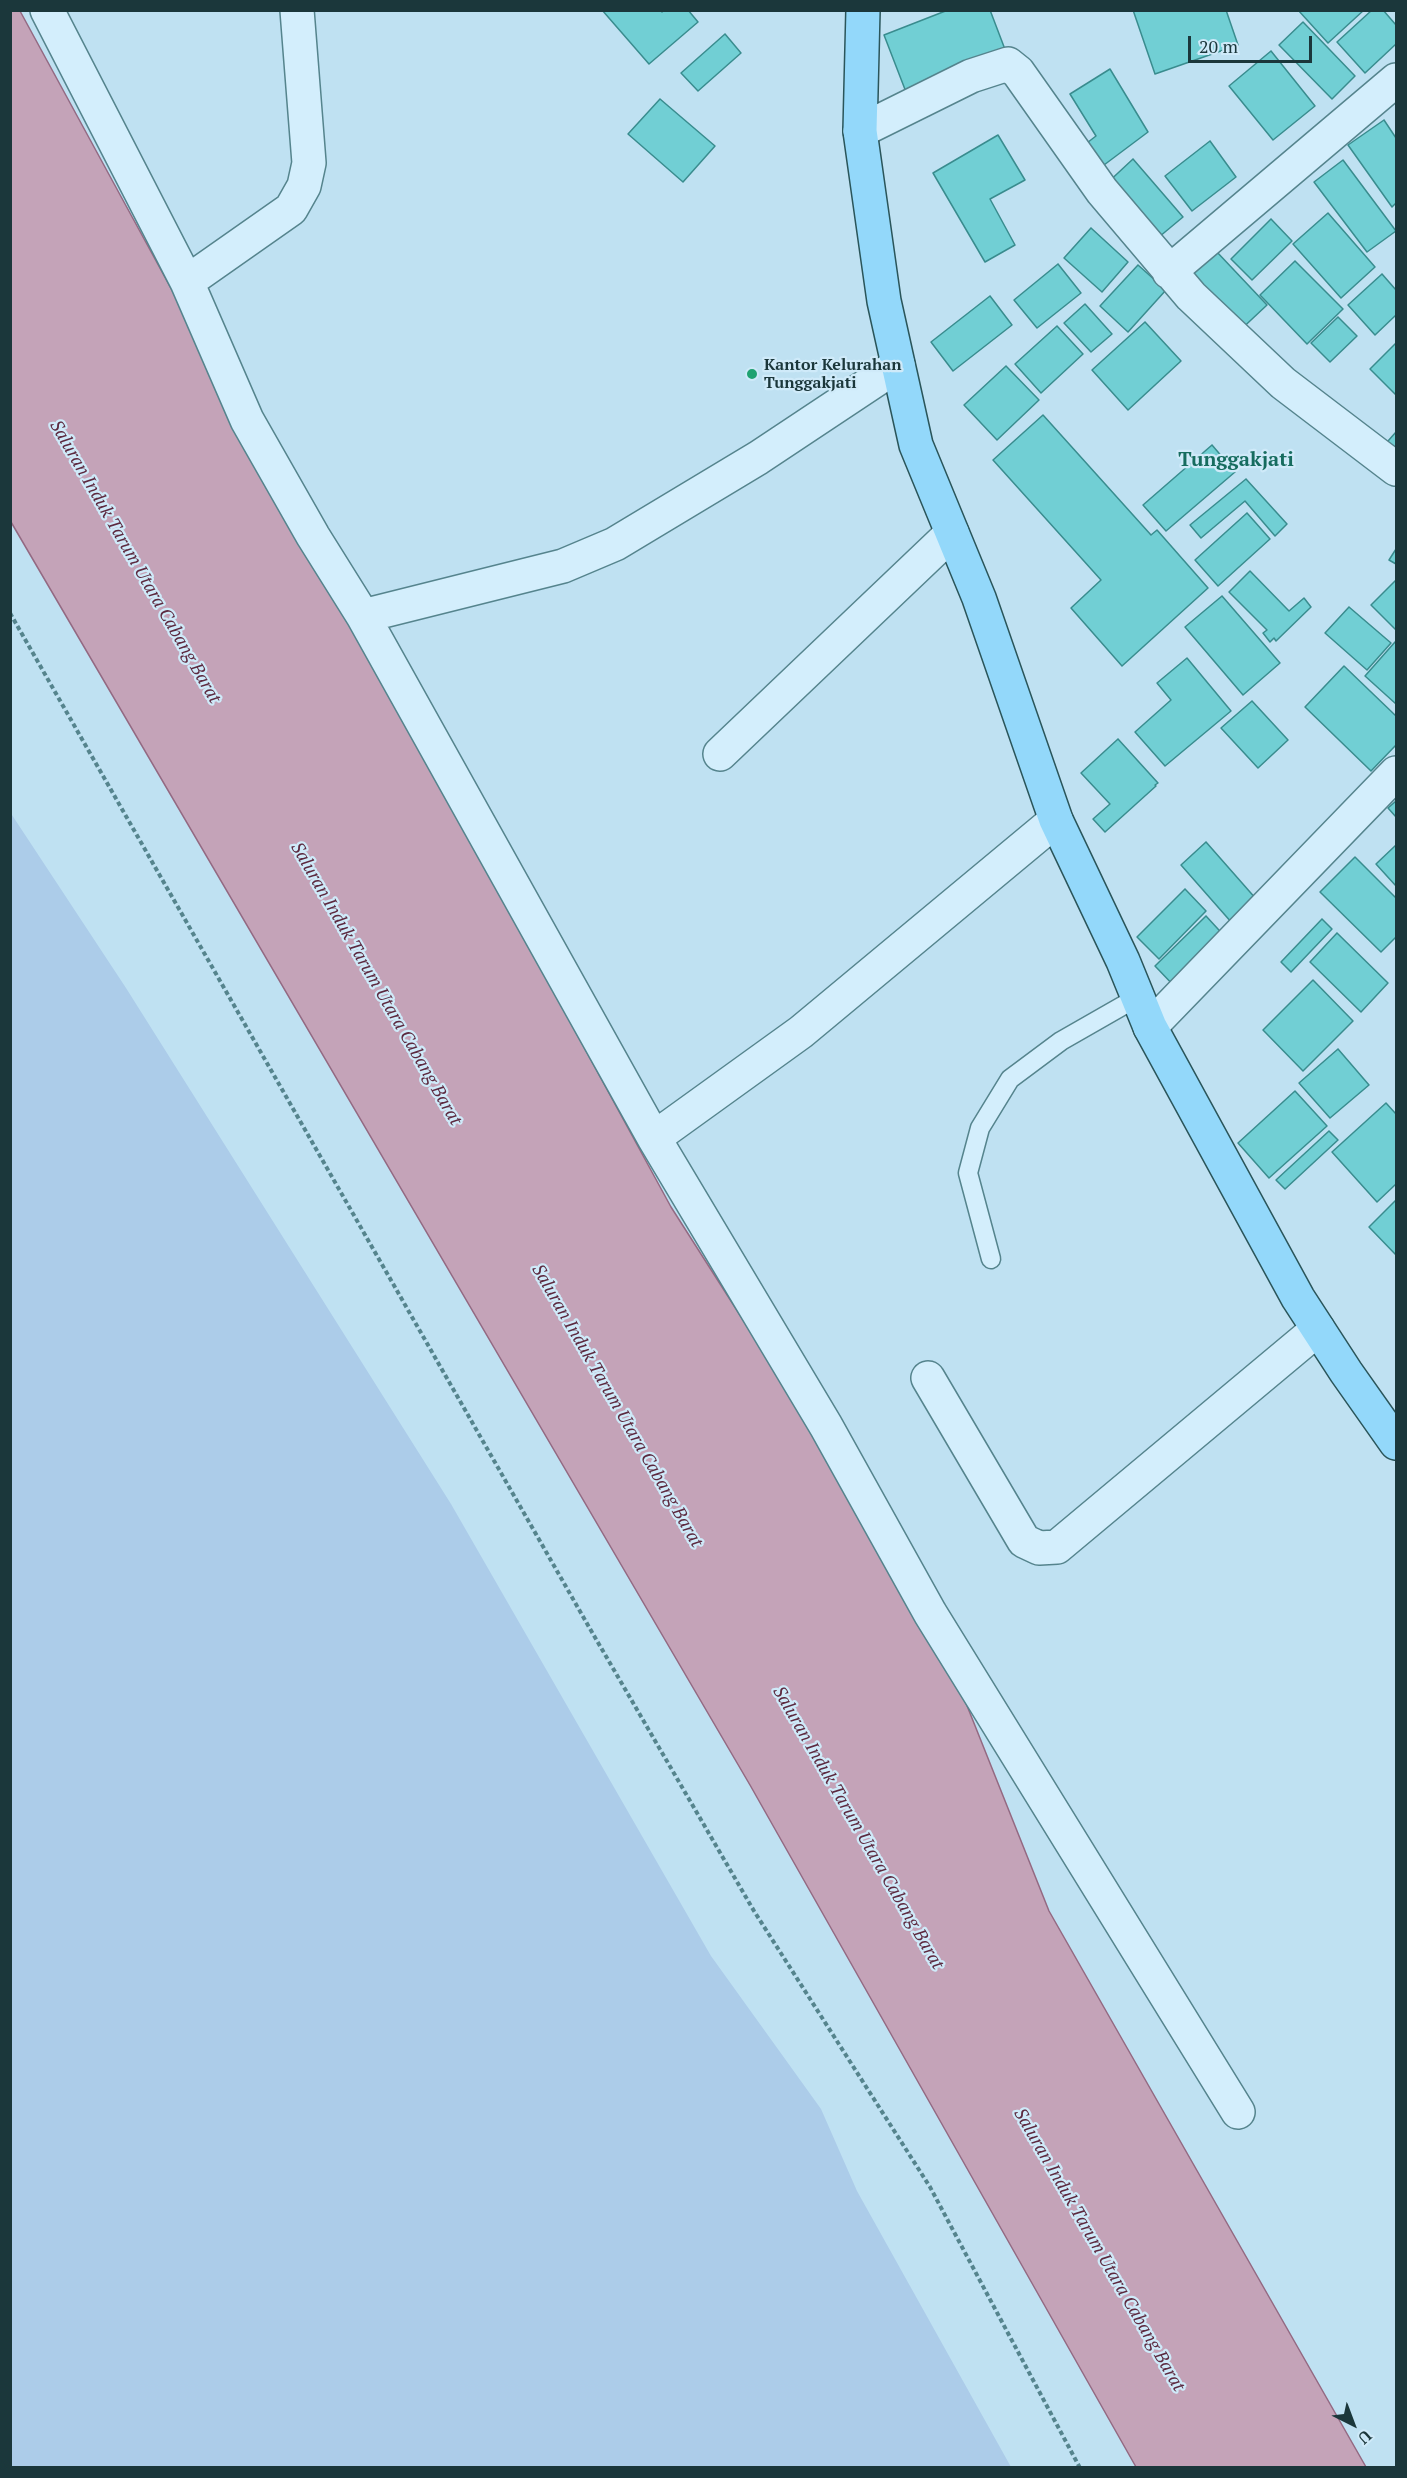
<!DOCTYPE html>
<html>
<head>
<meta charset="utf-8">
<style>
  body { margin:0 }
  #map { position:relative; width:1407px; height:2478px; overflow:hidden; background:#bfe1f2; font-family:"PT Serif",serif }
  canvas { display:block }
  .frame { position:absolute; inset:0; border:12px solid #1b373b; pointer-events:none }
  .north { position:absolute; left:1323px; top:2394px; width:60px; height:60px; -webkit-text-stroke:4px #cfeaf9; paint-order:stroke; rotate:138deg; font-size:16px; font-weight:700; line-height:24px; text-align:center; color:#1b373b }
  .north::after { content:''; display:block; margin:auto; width:21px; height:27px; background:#1b373b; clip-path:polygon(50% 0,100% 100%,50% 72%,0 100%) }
  .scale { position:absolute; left:1188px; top:36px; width:124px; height:27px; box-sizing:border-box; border:3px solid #1b373b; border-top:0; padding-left:8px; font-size:18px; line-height:21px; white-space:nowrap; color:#1b373b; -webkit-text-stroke:4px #cfeaf9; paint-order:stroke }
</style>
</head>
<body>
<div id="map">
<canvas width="1407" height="2478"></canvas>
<div class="frame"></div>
<div class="north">U</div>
<div class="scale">20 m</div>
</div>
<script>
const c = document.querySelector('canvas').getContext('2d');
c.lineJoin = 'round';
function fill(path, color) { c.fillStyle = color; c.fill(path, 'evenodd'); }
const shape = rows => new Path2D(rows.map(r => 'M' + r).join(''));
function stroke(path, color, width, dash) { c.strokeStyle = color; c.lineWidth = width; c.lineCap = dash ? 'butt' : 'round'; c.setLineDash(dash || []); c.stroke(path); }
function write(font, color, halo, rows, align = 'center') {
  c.font = font + ' "PT Serif",serif'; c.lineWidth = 4.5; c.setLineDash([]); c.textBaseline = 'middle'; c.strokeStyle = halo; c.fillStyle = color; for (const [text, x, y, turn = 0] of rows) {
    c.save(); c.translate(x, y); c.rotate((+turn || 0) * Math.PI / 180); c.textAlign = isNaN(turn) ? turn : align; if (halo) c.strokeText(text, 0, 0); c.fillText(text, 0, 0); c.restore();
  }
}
fill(shape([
  [10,812,126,988,451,1504,711,1956,821,2109,857,2191,1011,2467,11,2467]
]), '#accce9');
const water = shape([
  [10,11,20,11,671,1207,930,1613,1049,1911,1366,2467,1136,2467,750,1785,11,522,10,11]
]);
fill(water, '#c4a3b8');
stroke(water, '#936982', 1.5);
const building = shape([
  [602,10,660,10,662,12,664,10,688,10,698,22,649,64,602,10],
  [948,10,990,10,1006,52,906,92,884,35,948,10],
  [1133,10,1226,10,1238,45,1155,74,1133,10],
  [1298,10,1364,10,1328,43,1298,10],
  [1372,10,1383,10,1396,25,1396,44,1365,73,1337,42,1372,10],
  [1303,22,1355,76,1332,99,1279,45,1303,22],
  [725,34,741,53,698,91,681,73,725,34],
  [1271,51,1315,106,1273,140,1229,86,1271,51],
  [1110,69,1148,132,1100,168,1083,146,1096,136,1070,94,1110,69],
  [660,99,715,146,683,182,628,134,660,99],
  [1384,120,1396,138,1396,203,1392,207,1348,145,1384,120],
  [998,135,1025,180,990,199,1015,245,985,262,933,173,998,135],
  [1210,141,1236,177,1192,211,1165,176,1210,141],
  [1133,159,1183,217,1153,242,1104,186,1133,159],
  [1343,160,1396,231,1367,252,1314,182,1343,160],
  [1328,213,1375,267,1341,298,1293,244,1328,213],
  [1271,219,1292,241,1252,280,1231,259,1271,219],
  [1091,228,1128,262,1102,292,1064,258,1091,228],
  [1216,251,1267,305,1235,335,1185,280,1216,251],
  [1295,261,1343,309,1307,344,1260,295,1295,261],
  [1058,264,1081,293,1037,328,1014,300,1058,264],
  [1138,265,1166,290,1128,332,1100,306,1138,265],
  [1382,274,1396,290,1396,315,1375,335,1348,305,1382,274],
  [990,296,1012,325,953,371,931,342,990,296],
  [1085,304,1112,334,1091,352,1064,323,1085,304],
  [1338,317,1357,336,1330,362,1311,343,1338,317],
  [1145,322,1181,361,1128,410,1092,370,1145,322],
  [1057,326,1083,354,1041,393,1015,364,1057,326],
  [1396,343,1396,395,1370,369,1396,343],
  [1006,366,1039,400,997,440,964,405,1006,366],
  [1043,415,1151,535,1157,530,1208,588,1122,666,1071,608,1101,580,993,460,1043,415],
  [1396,432,1396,466,1380,450,1396,432],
  [1212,445,1235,472,1166,531,1143,505,1212,445],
  [1246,479,1287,524,1275,536,1245,501,1201,538,1190,525,1246,479],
  [1247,513,1270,539,1218,586,1195,560,1247,513],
  [1396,549,1396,564,1389,560,1396,549],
  [1250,571,1289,611,1304,598,1311,607,1276,641,1274,638,1270,642,1263,633,1267,630,1229,592,1250,571],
  [1396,580,1396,630,1371,605,1396,580],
  [1222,596,1280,663,1243,695,1185,627,1222,596],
  [1349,607,1391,643,1367,670,1325,633,1349,607],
  [1395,642,1396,644,1396,704,1365,676,1395,642],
  [1187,658,1231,711,1165,766,1135,732,1171,700,1157,683,1187,658],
  [1344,666,1396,716,1396,745,1371,771,1305,707,1344,666],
  [1252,701,1288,740,1258,768,1221,728,1252,701],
  [1118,739,1158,783,1155,785,1156,786,1105,832,1093,819,1110,804,1081,773,1118,739],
  [1396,801,1396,817,1388,808,1396,801],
  [1206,842,1257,900,1232,923,1181,865,1206,842],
  [1396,845,1396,886,1376,864,1396,845],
  [1355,857,1396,898,1396,937,1381,952,1320,892,1355,857],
  [1185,889,1206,911,1159,959,1137,937,1185,889],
  [1206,916,1229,941,1178,990,1155,966,1206,916],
  [1322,919,1332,929,1291,972,1281,962,1322,919],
  [1337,933,1388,983,1361,1012,1310,962,1337,933],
  [1313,980,1353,1021,1303,1071,1263,1030,1313,980],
  [1338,1049,1369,1085,1330,1118,1299,1083,1338,1049],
  [1295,1091,1327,1126,1269,1178,1238,1143,1295,1091],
  [1386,1103,1396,1114,1396,1184,1377,1202,1332,1152,1386,1103],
  [1329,1131,1338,1140,1285,1189,1276,1180,1329,1131],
  [1396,1200,1396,1255,1369,1227,1396,1200]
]);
fill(building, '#71cfd4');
stroke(building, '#398c8e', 1.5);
const lane = shape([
  [991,1259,968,1173,980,1128,1010,1079,1061,1041,1138,997]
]);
const street = shape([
  [47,10,187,282,247,420,313,536,363,616,654,1138,826,1426,930,1613,1238,2112],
  [860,131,971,76,1008,64,1018,72,1102,191,1191,296,1283,383,1396,469],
  [1169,272,1396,80],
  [187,282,291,209,304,186,309,163,297,10],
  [363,616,563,566,615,544,758,458,898,365],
  [720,754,952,533],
  [1150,1027,1396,773],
  [654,1138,801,1032,1056,820],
  [928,1378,1024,1541,1039,1548,1057,1547,1318,1329]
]);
const primary = shape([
  [863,10,860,131,884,301,916,445,979,598,1056,820,1123,961,1150,1027,1298,1298,1346,1372,1396,1443]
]);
stroke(lane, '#55848d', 21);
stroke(street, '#55848d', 36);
stroke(primary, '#2a555a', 36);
stroke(shape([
  [10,613,589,1627,754,1911,930,2187,1080,2468]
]), '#55848d', 4, [4.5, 3]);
stroke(lane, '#d3eefc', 18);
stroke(street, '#d3eefc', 33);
stroke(primary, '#93d8fa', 33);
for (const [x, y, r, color] of [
  [752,374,6,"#1fa271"]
]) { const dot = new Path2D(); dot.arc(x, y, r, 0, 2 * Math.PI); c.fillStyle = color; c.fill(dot); stroke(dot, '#cfeaf9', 2); }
write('bold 16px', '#1b373b', '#cfeaf9', [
  ["Kantor Kelurahan",764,365],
  ["Tunggakjati",764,383]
], 'left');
write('italic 18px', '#5c293f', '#cfeaf9', [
  ["Saluran Induk Tarum Utara Cabang Barat",135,562,60],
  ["Saluran Induk Tarum Utara Cabang Barat",376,984,60],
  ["Saluran Induk Tarum Utara Cabang Barat",617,1406,60],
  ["Saluran Induk Tarum Utara Cabang Barat",858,1828,60],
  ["Saluran Induk Tarum Utara Cabang Barat",1099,2250,60]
]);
write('bold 20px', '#166c5f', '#cfeaf9', [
  ["Tunggakjati",1236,460]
]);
</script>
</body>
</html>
